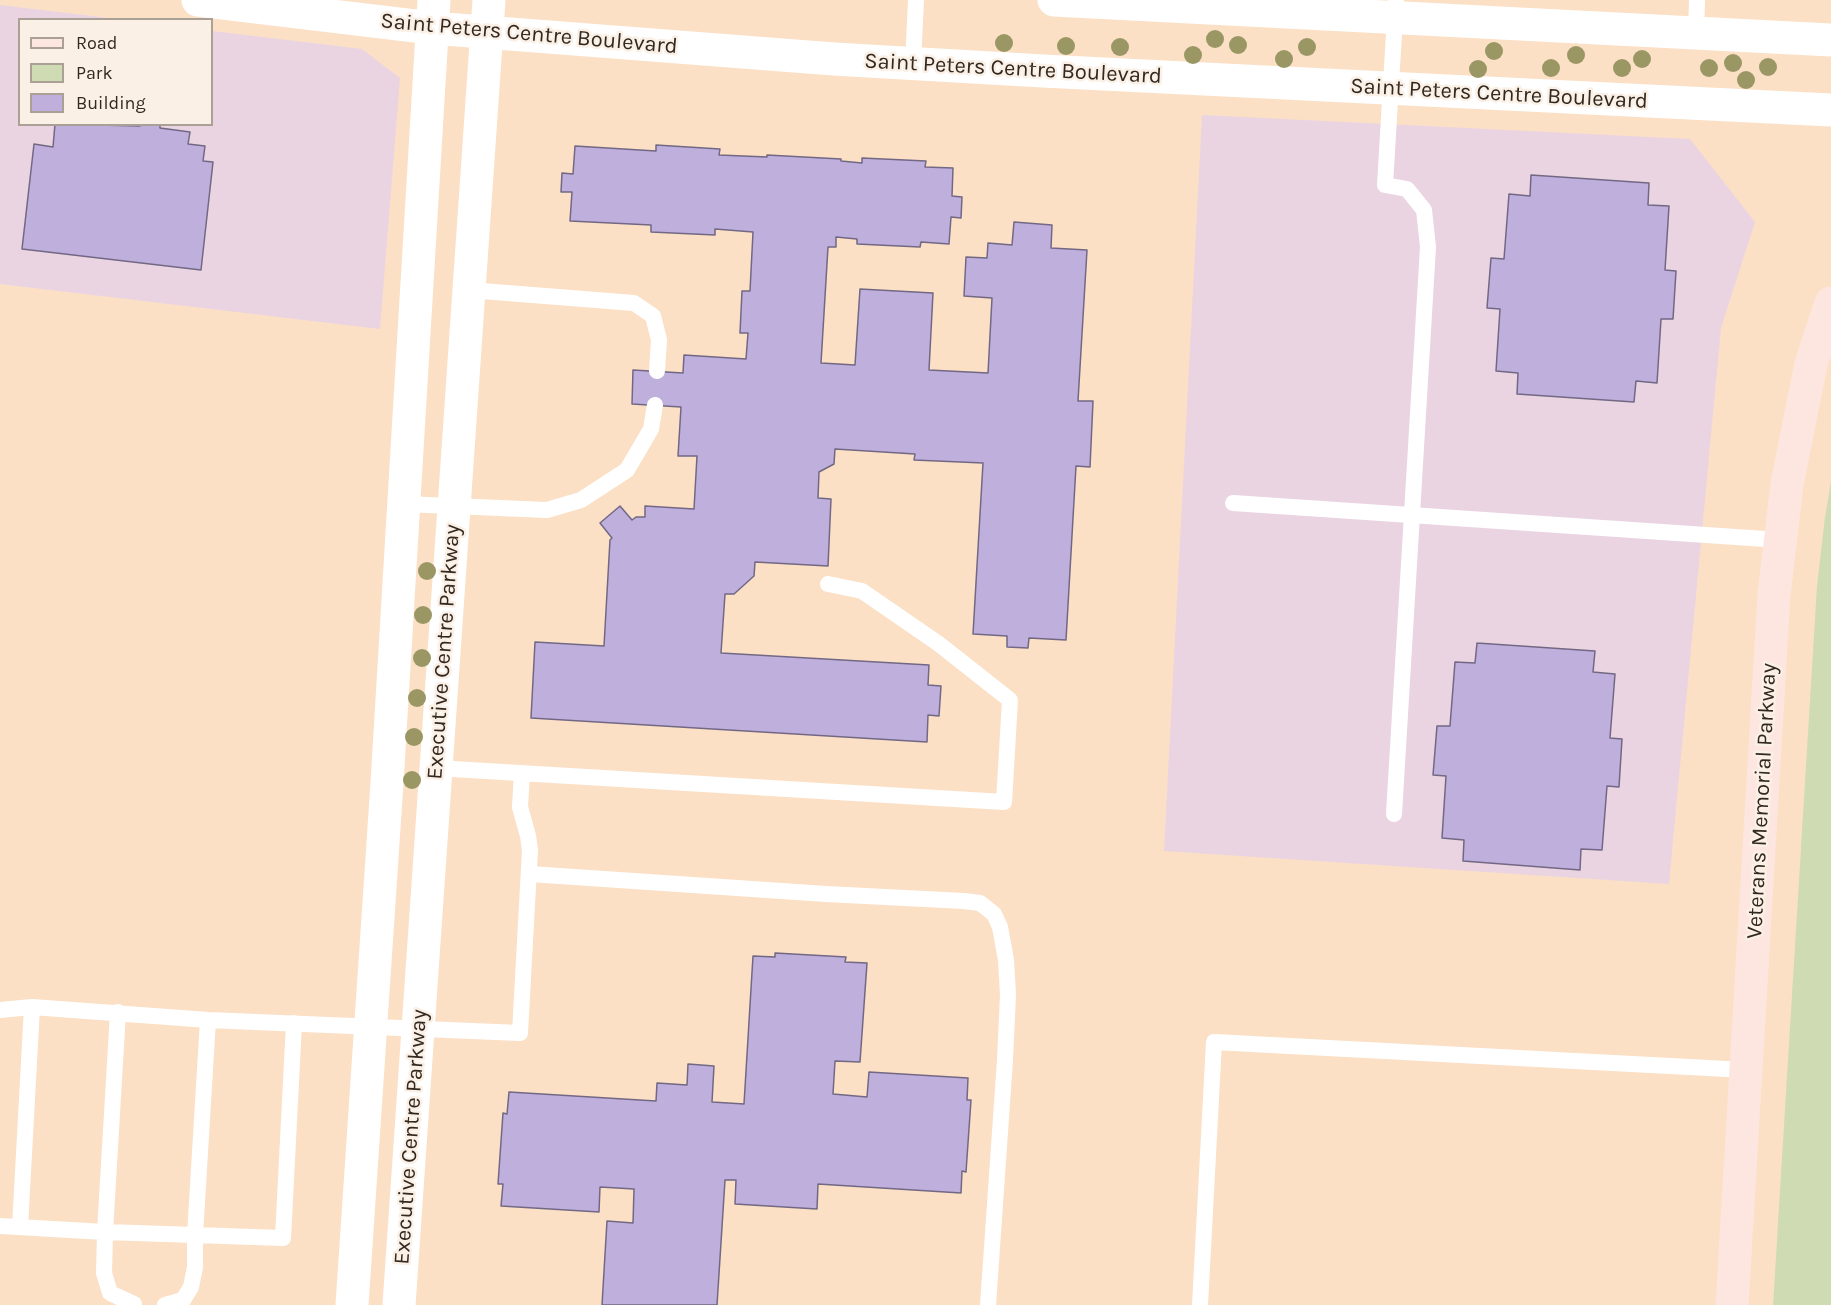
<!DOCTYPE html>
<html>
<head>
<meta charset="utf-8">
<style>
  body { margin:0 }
  #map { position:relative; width:1831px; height:1305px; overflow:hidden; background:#fbe0c6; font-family:Karla,sans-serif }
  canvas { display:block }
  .legend { position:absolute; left:18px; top:18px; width:195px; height:108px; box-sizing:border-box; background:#fbf0e6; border:2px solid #aba096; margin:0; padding:8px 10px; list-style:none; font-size:18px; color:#32281f }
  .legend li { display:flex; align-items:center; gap:12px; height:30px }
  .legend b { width:30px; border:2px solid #aba096 }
</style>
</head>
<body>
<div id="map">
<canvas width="1831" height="1305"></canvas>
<ul class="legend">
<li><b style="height:8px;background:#fde6df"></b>Road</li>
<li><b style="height:16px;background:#cfdbb3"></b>Park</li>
<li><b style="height:16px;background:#bfafdd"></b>Building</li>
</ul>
</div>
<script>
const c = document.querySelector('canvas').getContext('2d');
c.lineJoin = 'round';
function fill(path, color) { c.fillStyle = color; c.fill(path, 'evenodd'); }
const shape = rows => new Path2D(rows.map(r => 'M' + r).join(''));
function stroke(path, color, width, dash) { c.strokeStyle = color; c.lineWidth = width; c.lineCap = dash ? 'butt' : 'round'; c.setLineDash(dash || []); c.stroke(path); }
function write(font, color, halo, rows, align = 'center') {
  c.font = font + ' Karla,sans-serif'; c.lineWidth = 5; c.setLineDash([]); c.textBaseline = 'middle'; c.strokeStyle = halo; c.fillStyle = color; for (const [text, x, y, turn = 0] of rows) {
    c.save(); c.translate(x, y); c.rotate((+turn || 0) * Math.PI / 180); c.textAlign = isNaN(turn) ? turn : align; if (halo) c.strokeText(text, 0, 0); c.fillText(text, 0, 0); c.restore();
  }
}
fill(shape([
  [0,5,117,19,20,20,20,124,212,124,212,31,362,49,400,78,380,329,0,284],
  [1202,115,1690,139,1755,222,1721,328,1669,884,1164,851]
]), '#ead4e2');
fill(shape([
  [1831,481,1831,1305,1773,1305,1817,586,1825,517]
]), '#cfdbb3');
const building = shape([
  [55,124,140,126,140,124,160,124,160,128,190,132,188,144,205,146,203,161,213,162,201,270,22,249,34,144,53,147,55,124],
  [656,145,720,149,719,155,767,157,767,155,841,159,841,161,862,163,862,158,926,161,925,167,953,168,952,196,962,197,961,218,951,217,949,244,921,242,920,247,857,244,857,239,836,237,836,247,828,247,821,363,855,365,860,289,933,293,929,370,988,373,992,298,964,296,966,257,987,258,988,243,1012,245,1014,222,1052,225,1051,248,1087,250,1078,401,1093,401,1090,467,1076,466,1066,640,1029,638,1028,648,1007,647,1007,636,973,634,983,463,914,460,915,454,835,449,834,464,819,472,818,498,831,499,828,566,755,562,754,576,734,594,725,594,721,653,929,665,928,685,941,686,939,716,928,715,927,742,531,718,535,642,604,646,610,540,612,538,600,523,620,506,632,520,636,517,645,517,645,506,694,509,697,456,678,456,681,407,632,404,633,370,683,373,684,355,746,359,748,333,740,333,742,291,750,291,753,232,715,229,715,235,651,232,651,225,570,221,572,192,561,192,562,173,573,174,575,146,656,151,656,145],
  [1531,175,1649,183,1648,205,1669,206,1665,270,1676,271,1673,319,1661,319,1657,383,1636,381,1634,402,1517,394,1518,373,1496,371,1500,309,1487,308,1491,258,1504,259,1509,194,1530,196,1531,175],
  [1477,643,1595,651,1593,672,1615,674,1610,738,1622,739,1619,787,1607,786,1602,850,1581,849,1580,870,1463,861,1464,840,1442,838,1446,776,1433,775,1437,726,1450,726,1455,662,1475,663,1477,643],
  [775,953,846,957,845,962,867,963,860,1062,835,1061,833,1094,867,1097,869,1072,968,1078,967,1100,971,1100,966,1172,962,1171,961,1193,818,1184,817,1209,735,1204,736,1180,725,1180,717,1305,602,1305,607,1221,633,1223,634,1189,600,1187,599,1212,501,1206,503,1184,498,1184,503,1113,507,1114,509,1092,656,1101,657,1083,687,1085,688,1064,714,1066,712,1102,744,1104,753,956,775,957,775,953]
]);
fill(building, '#bfafdd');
stroke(building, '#726884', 1.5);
stroke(shape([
  [1696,33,1697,0],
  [913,64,916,0],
  [469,290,634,303,653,316,659,340,657,371],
  [1233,503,1780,540],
  [404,504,547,510,581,500,627,470,651,429,655,405],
  [436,768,1004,802,1010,700,939,644,862,591,828,584],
  [1394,814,1428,247,1424,210,1407,189,1385,185,1396,0],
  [530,874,826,894,964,901,980,903,994,914,1000,927,1006,960,1008,995,1005,1060,988,1305],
  [0,1010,32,1007,208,1020,520,1033,530,850,528,836,520,807,522,773],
  [208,1020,195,1235,283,1238,294,1023],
  [0,1226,105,1232,118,1012],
  [20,1227,32,1007],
  [134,1304,110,1293,104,1273,105,1232,195,1235,195,1267,191,1287,183,1300,165,1305],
  [1200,1305,1214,1042,1746,1070]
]), '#fff', 16);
stroke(shape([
  [198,0,432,28,834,59,1043,71,1831,110],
  [1054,0,1831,40],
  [352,1305,387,783,434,0],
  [399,1305,489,0]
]), '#fff', 33);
stroke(shape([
  [1732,1305,1774,595,1787,484,1811,364,1831,303]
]), '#fde6df', 33);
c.fillStyle = '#9a9764';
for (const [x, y] of [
  [1215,39],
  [1004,43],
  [1238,45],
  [1066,46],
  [1120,47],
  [1307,47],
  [1494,51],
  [1193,55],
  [1576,55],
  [1284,59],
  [1642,59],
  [1733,63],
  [1768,67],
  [1551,68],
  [1622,68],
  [1709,68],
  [1478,69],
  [1746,80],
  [427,571],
  [423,615],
  [422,658],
  [417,698],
  [414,737],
  [412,780]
]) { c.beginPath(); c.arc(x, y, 9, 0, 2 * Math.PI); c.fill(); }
write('22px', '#32281f', '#fbf0e6', [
  ["Saint Peters Centre Boulevard",529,34,5],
  ["Saint Peters Centre Boulevard",1013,69,3],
  ["Saint Peters Centre Boulevard",1499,94,3],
  ["Executive Centre Parkway",444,652,-86],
  ["Veterans Memorial Parkway",1762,801,-87],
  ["Executive Centre Parkway",411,1137,-86]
]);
</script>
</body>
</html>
